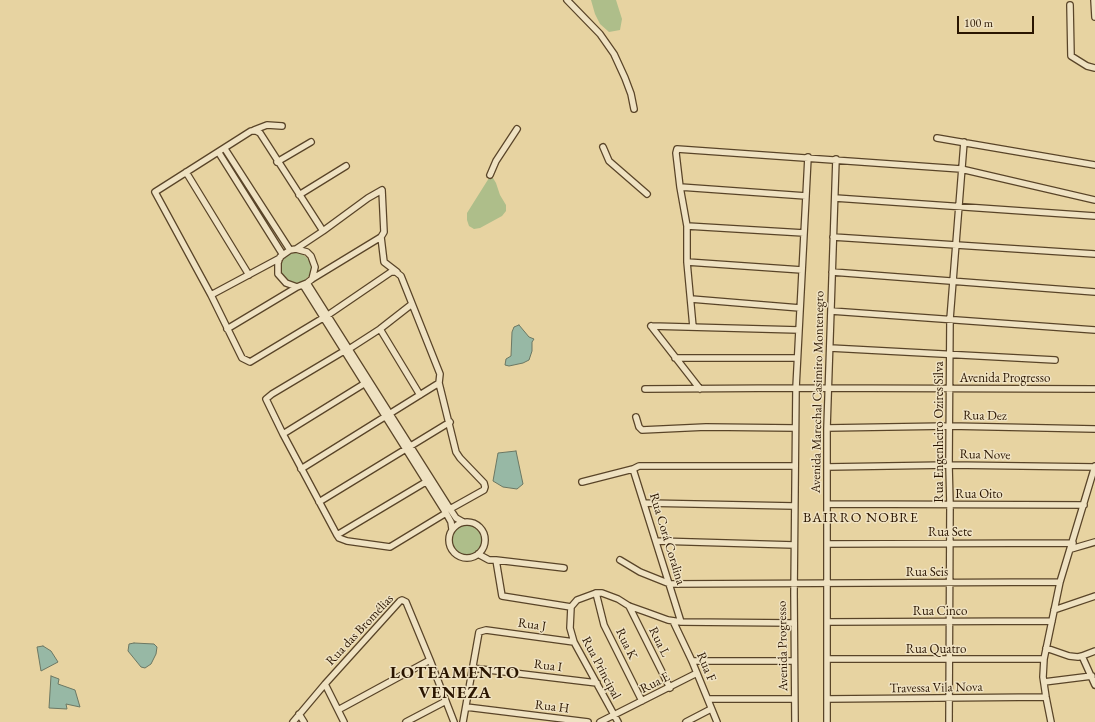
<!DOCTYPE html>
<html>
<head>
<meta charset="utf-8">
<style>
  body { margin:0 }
  #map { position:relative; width:1095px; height:722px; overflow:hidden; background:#e7d3a1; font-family:"EB Garamond",serif }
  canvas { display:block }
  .scale { position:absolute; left:957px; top:16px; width:77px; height:18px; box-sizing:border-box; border:2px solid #2a1500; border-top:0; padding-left:5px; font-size:12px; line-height:14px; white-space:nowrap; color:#2a1500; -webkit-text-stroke:3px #efe2c2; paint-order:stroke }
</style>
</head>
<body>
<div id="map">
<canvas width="1095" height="722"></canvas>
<div class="scale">100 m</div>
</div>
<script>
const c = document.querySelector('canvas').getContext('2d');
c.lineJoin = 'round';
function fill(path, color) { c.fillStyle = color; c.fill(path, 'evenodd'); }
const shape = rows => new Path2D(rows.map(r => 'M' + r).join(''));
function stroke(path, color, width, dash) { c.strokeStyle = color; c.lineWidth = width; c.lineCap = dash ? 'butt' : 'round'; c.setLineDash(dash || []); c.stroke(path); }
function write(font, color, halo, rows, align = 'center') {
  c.font = font + ' "EB Garamond",serif'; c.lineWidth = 3; c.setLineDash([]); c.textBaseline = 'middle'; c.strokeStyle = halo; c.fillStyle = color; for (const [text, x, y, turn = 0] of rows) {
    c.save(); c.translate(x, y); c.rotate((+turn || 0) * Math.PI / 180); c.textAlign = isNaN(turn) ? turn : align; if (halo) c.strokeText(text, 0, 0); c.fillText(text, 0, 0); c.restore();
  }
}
fill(shape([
  [591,0,616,0,622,19,620,30,609,32,600,24,595,14],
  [489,178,493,178,496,183,500,195,506,205,506,211,502,216,480,228,474,229,469,226,467,220,467,213],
  '281 268a15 15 0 1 1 30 0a15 15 0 1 1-30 0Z',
  '451 540a16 16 0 1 1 32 0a16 16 0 1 1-32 0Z'
]), '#aebe8a');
const water = shape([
  [519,325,529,337,534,339,532,342,532,351,529,360,523,363,509,366,505,365,506,359,511,356,512,332,514,327,519,325],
  [516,451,523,484,517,489,503,487,493,481,498,453,516,451],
  [134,643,154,644,157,647,156,654,151,664,145,668,141,667,128,651,129,644,134,643],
  [43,646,51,651,58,662,41,671,37,647,43,646],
  [51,676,59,679,58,684,75,690,80,707,66,704,67,709,49,708,51,676]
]);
fill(water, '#97b8a5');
stroke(water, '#6b7763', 1);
const minor = shape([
  [567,0,600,34,614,54,625,78,631,94,634,109],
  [1094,0,1095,17],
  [1070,5,1071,56,1087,66,1095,68],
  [254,130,267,125,282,126],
  [937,138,1095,165],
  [603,147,609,161,647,194],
  [225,149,290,250],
  [219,153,283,255],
  [277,162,311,142],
  [186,172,249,275],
  [490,175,496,161,517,129],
  [680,187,806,196,808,157],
  [299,195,346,166],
  [806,196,796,388,1095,389],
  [835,198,1095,216],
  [687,226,804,233],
  [323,231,260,133,256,131,251,131,155,192,211,295,242,358,250,362,328,315,391,272,396,272,401,276,440,374,439,383,456,452,460,458,484,483,485,487,484,490,450,509],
  [381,237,384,262,397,272],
  [833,237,1095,254],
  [296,249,323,231,368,198,382,190,384,232,381,237,312,279,307,283,297,287,286,283,278,274,278,263,280,257,290,250,296,249,307,252,311,256,315,267,312,279],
  [687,262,802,270],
  [832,272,1095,292],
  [307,283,450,509,456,518,463,522],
  [303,285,446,513,451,522,452,529],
  [211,295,280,258],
  [691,299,800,308],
  [831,311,1095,330],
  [651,326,799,330],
  [651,326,700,389],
  [693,327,687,262,687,226,680,187,676,153,677,149,961,169,1095,200],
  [227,329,297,287],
  [380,329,420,395],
  [830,348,1055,360],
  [349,349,380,329,412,304],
  [344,351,272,394,266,399,283,434,337,535,339,538,347,541,390,547,446,513],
  [675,358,797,358],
  [645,389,796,388,794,593,795,722],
  [636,417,639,427,642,430,706,427,795,428],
  [827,428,949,426,1095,429],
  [283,434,367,382],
  [827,467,949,465,1095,467],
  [301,469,439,383],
  [582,482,633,469],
  [319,502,450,422],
  [645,503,794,506],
  [827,504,1084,505],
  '449 540a18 18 0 1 1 36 0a18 18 0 1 1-36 0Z',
  [337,535,429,480],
  [657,541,794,545],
  [827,544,1073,543],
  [1071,549,1095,542],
  [478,554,489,560,496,560,502,596,571,607],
  [496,560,564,568],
  [620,560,640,572,670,584,1060,582],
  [596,593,604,625,642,701],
  [629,606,670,688],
  [1054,610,1095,596],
  [673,621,692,661,717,722],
  [681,622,633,469,639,466,795,466],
  [828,622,1052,621],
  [1046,648,1069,656,1078,657,1082,656,1095,651],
  [1082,656,1095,685],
  [828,659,1044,659],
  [692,661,794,661],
  [472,668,597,683],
  [1044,682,1092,676],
  [325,684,344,722],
  [708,699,794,699],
  [827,699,1046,697],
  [466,707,588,722],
  [338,710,430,660],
  [299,714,304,722],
  [293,722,325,684,400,601,402,600,406,602,430,660,454,722],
  [406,722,446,701],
  [463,722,479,632,486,630,574,642],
  [600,722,697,673],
  [618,722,574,642,570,628,571,607,577,600,596,593,602,593,618,599,629,606,646,612,668,620,681,622,794,623],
  [686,722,711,709],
  [827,722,827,428,836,159],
  [949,722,950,505,949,465,950,319,964,142],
  [1051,722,1046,697,1043,677,1044,659,1060,582,1095,466]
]);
stroke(minor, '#594428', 8);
stroke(minor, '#efe2c2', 5.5);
write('13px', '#2a1500', '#efe2c2', [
  ["Avenida Progresso",1005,378],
  ["Avenida Marechal Casimiro Montenegro",818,392,-89],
  ["Rua Dez",985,416,1],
  ["Rua Engenheiro Ozires Silva",939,432,-90],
  ["Rua Nove",985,455,1],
  ["Rua Oito",979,494],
  ["Rua Sete",950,532],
  ["Rua Corá Coralina",667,539,73],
  ["Rua Seis",927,572],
  ["Rua Cinco",940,611],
  ["Rua J",532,625,8],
  ["Rua das Bromélias",360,630,-47],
  ["Rua L",659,642,63],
  ["Rua K",626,644,64],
  ["Avenida Progresso",783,646,-91],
  ["Rua Quatro",936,649],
  ["Rua I",548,666,7],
  ["Rua F",706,667,67],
  ["Rua Principal",601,668,62],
  ["Rua E",655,683,-27],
  ["Travessa Vila Nova",936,688,-1],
  ["Rua H",552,707,7]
]);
c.letterSpacing = '1px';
write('14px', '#2a1500', '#efe2c2', [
  ["BAIRRO NOBRE",861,518]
]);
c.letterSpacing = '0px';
c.letterSpacing = '1px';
write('bold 17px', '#2a1500', '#efe2c2', [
  ["LOTEAMENTO",455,673],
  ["VENEZA",455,693]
]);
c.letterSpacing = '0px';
</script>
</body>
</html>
